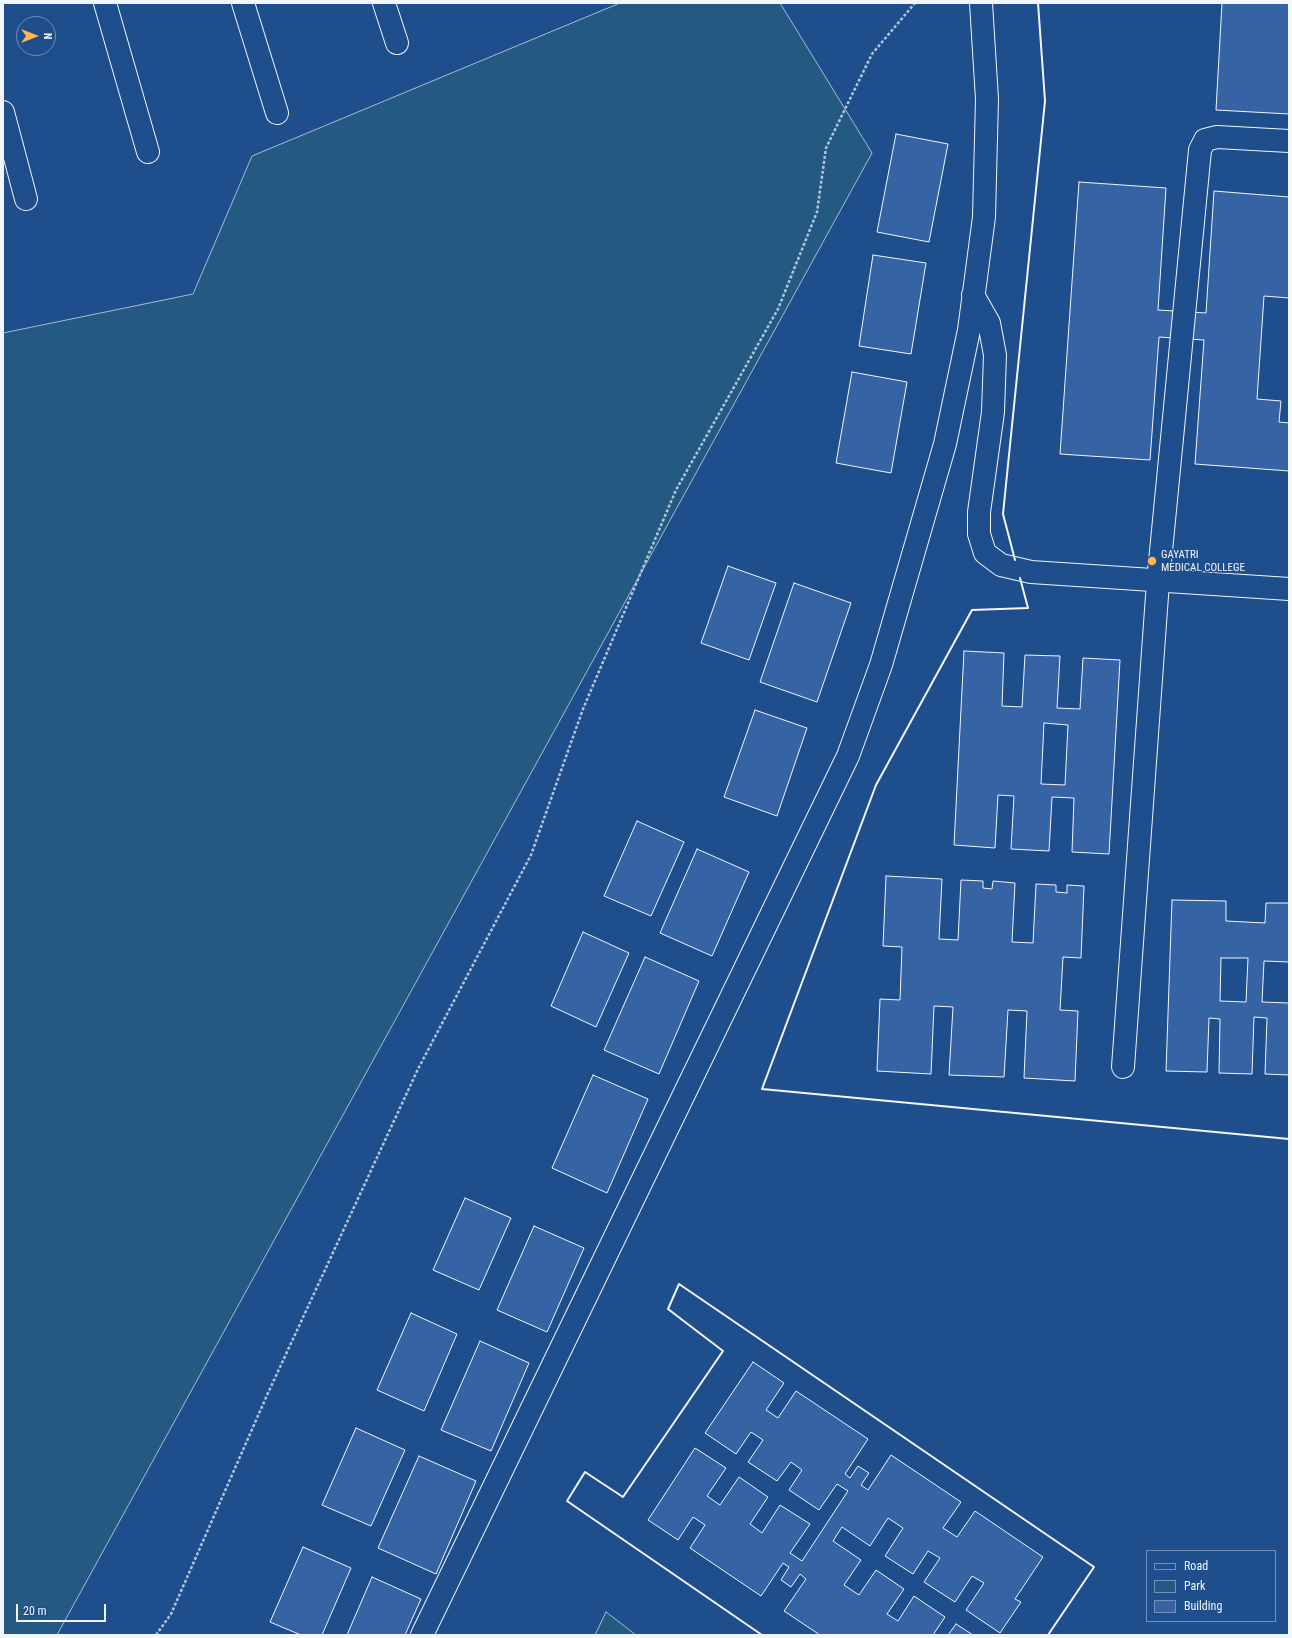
<!DOCTYPE html>
<html>
<head>
<meta charset="utf-8">
<style>
  body { margin:0 }
  #map { position:relative; width:1292px; height:1638px; overflow:hidden; background:#1f4e8c; font-family:"Roboto Condensed",sans-serif }
  canvas { display:block }
  .frame { position:absolute; inset:0; border:4px solid #f2f6ff; pointer-events:none }
  .legend { position:absolute; left:1146px; top:1550px; width:130px; height:72px; box-sizing:border-box; background:#1f4e8c; border:1px solid #7391ba; margin:0; padding:5px 7px; list-style:none; font-size:12px; color:#f2f6ff }
  .legend li { display:flex; align-items:center; gap:8px; height:20px }
  .legend b { width:20px; border:1px solid #7391ba }
  .north { position:absolute; left:16px; top:16px; width:40px; height:40px; box-sizing:border-box; background:#1f4e8c; border:1px solid #7391ba; border-radius:50%; rotate:90deg; font-size:11px; font-weight:700; line-height:16px; text-align:center; color:#f2f6ff }
  .north::after { content:''; display:block; margin:auto; width:14px; height:18px; background:#ffb74d; clip-path:polygon(50% 0,100% 100%,50% 72%,0 100%) }
  .scale { position:absolute; left:16px; top:1604px; width:90px; height:18px; box-sizing:border-box; border:2px solid #f2f6ff; border-top:0; padding-left:5px; font-size:12px; line-height:14px; white-space:nowrap; color:#f2f6ff; -webkit-text-stroke:3px #1f4e8c; paint-order:stroke }
</style>
</head>
<body>
<div id="map">
<canvas width="1292" height="1638"></canvas>
<div class="frame"></div>
<ul class="legend">
<li><b style="height:5px;background:#1f4e8c"></b>Road</li>
<li><b style="height:11px;background:#245a82"></b>Park</li>
<li><b style="height:11px;background:#3563a3"></b>Building</li>
</ul>
<div class="north">N</div>
<div class="scale">20 m</div>
</div>
<script>
const c = document.querySelector('canvas').getContext('2d');
c.lineJoin = 'round';
function fill(path, color) { c.fillStyle = color; c.fill(path, 'evenodd'); }
const shape = rows => new Path2D(rows.map(r => 'M' + r).join(''));
function stroke(path, color, width, dash) { c.strokeStyle = color; c.lineWidth = width; c.lineCap = dash ? 'butt' : 'round'; c.setLineDash(dash || []); c.stroke(path); }
function write(font, color, halo, rows, align = 'center') {
  c.font = font + ' "Roboto Condensed",sans-serif'; c.lineWidth = 3; c.setLineDash([]); c.textBaseline = 'middle'; c.strokeStyle = halo; c.fillStyle = color; for (const [text, x, y, turn = 0] of rows) {
    c.save(); c.translate(x, y); c.rotate((+turn || 0) * Math.PI / 180); c.textAlign = isNaN(turn) ? turn : align; if (halo) c.strokeText(text, 0, 0); c.fillText(text, 0, 0); c.restore();
  }
}
const green = shape([
  [620,3,780,3,872,153,57,1635,3,1635,3,333,193,294,252,156,620,3],
  [606,1612,636,1635,595,1635,606,1612]
]);
fill(green, '#245a82');
stroke(green, '#a8bbd7', 1);
const building = shape([
  [1222,3,1289,3,1289,114,1216,110,1222,3],
  [896,134,948,144,929,242,877,232,896,134],
  [1079,182,1166,188,1158,310,1206,313,1214,191,1289,197,1289,298,1264,296,1257,399,1281,401,1279,422,1289,423,1289,471,1195,464,1204,340,1159,337,1150,460,1060,454,1079,182],
  [873,255,926,263,911,354,859,346,873,255],
  [852,372,907,382,891,473,836,463,852,372],
  [728,566,776,583,749,660,701,643,728,566],
  [794,583,851,603,817,702,760,682,794,583],
  [964,651,1004,653,1002,706,1022,707,1025,655,1060,656,1057,708,1080,709,1083,658,1120,660,1109,854,1072,852,1074,798,1052,797,1049,851,1011,849,1014,796,998,795,995,848,954,845,964,651],
  [1044,723,1068,725,1065,785,1041,784,1044,723],
  [755,710,807,728,777,816,724,797,755,710],
  [637,821,684,842,651,916,604,896,637,821],
  [697,849,749,872,712,956,660,933,697,849],
  [886,876,942,879,939,939,958,940,961,880,983,881,983,888,992,889,993,881,1015,883,1012,942,1033,943,1036,884,1056,885,1056,892,1067,893,1067,885,1084,886,1081,958,1063,957,1060,1010,1078,1011,1075,1081,1024,1078,1027,1011,1008,1010,1004,1077,949,1075,953,1007,934,1006,931,1074,877,1071,880,999,900,1000,902,947,883,946,886,876],
  [1172,900,1226,901,1226,921,1265,923,1266,903,1289,903,1289,962,1264,961,1262,1002,1289,1003,1289,1075,1265,1074,1267,1018,1254,1017,1252,1074,1219,1073,1220,1019,1209,1018,1207,1072,1166,1071,1172,900],
  [1221,958,1248,958,1246,1002,1220,1001,1221,958],
  [583,932,629,953,596,1027,551,1006,583,932],
  [645,957,699,981,659,1074,604,1050,645,957],
  [593,1075,648,1099,607,1193,552,1168,593,1075],
  [465,1198,511,1218,479,1290,433,1270,465,1198],
  [534,1226,584,1248,547,1332,497,1310,534,1226],
  [411,1313,457,1334,424,1411,377,1390,411,1313],
  [480,1341,529,1363,491,1451,441,1430,480,1341],
  [753,1362,784,1383,766,1410,778,1418,796,1391,868,1439,845,1474,850,1478,858,1466,869,1473,861,1485,868,1490,891,1455,961,1502,943,1528,957,1537,975,1511,1043,1557,1015,1599,1021,1602,1000,1633,966,1610,984,1583,972,1576,955,1602,924,1582,940,1558,928,1551,913,1574,885,1556,903,1528,888,1518,870,1546,842,1527,833,1541,861,1560,844,1585,859,1595,876,1570,904,1589,887,1614,898,1621,914,1596,945,1617,933,1635,820,1635,784,1611,806,1579,800,1574,791,1587,781,1580,789,1567,783,1563,761,1596,690,1548,705,1525,693,1517,678,1540,648,1520,695,1448,726,1468,707,1496,720,1505,739,1477,768,1497,750,1524,762,1533,780,1505,810,1524,790,1553,802,1561,848,1491,837,1484,819,1510,789,1490,802,1470,791,1462,777,1481,748,1462,763,1440,751,1432,736,1454,705,1433,753,1362],
  [356,1428,405,1450,371,1526,322,1505,356,1428],
  [419,1456,476,1481,436,1574,378,1548,419,1456],
  [303,1547,351,1568,322,1635,301,1635,270,1622,303,1547],
  [372,1577,421,1599,405,1635,347,1635,372,1577],
  [956,1624,973,1635,948,1635,956,1624]
]);
fill(building, '#3563a3');
stroke(building, '#f2f6ff', 1);
const minor = shape([
  [105,3,148,152],
  [243,3,277,113],
  [384,3,397,43],
  [3,112,26,199],
  [973,295,989,323,995,355,993,412,979,512,979,534,985,553,1001,565,1031,572,1289,589],
  [1123,1067,1158,582,1200,150,1205,140,1217,137,1289,141],
  [422,1635,848,756,881,665,945,444,969,330,984,217,987,99,981,3]
]);
stroke(minor, '#f2f6ff', 24);
stroke(shape([
  [156,1635,171,1614,268,1393,418,1069,531,855,583,709,676,490,778,309,817,212,826,148,872,54,915,3]
]), '#b3c4dc', 2.5, [3, 2]);
stroke(minor, '#1f4e8c', 22);
stroke(shape([
  [1015,560,1003,514,1045,101,1038,3],
  [1020,578,1028,608,972,610,876,785,762,1089,1289,1139],
  [762,1635,567,1501,585,1472,623,1497,723,1351,668,1309,679,1284,1094,1567,1048,1635]
]), '#f2f6ff', 2);
for (const [x, y, r, color] of [
  [1152,561,5,"#ffb74d"]
]) { const dot = new Path2D(); dot.arc(x, y, r, 0, 2 * Math.PI); c.fillStyle = color; c.fill(dot); stroke(dot, '#1f4e8c', 1.5); }
write('11px', '#f2f6ff', '#1f4e8c', [
  ["GAYATRI",1161,555],
  ["MEDICAL COLLEGE",1161,568]
], 'left');
</script>
</body>
</html>
